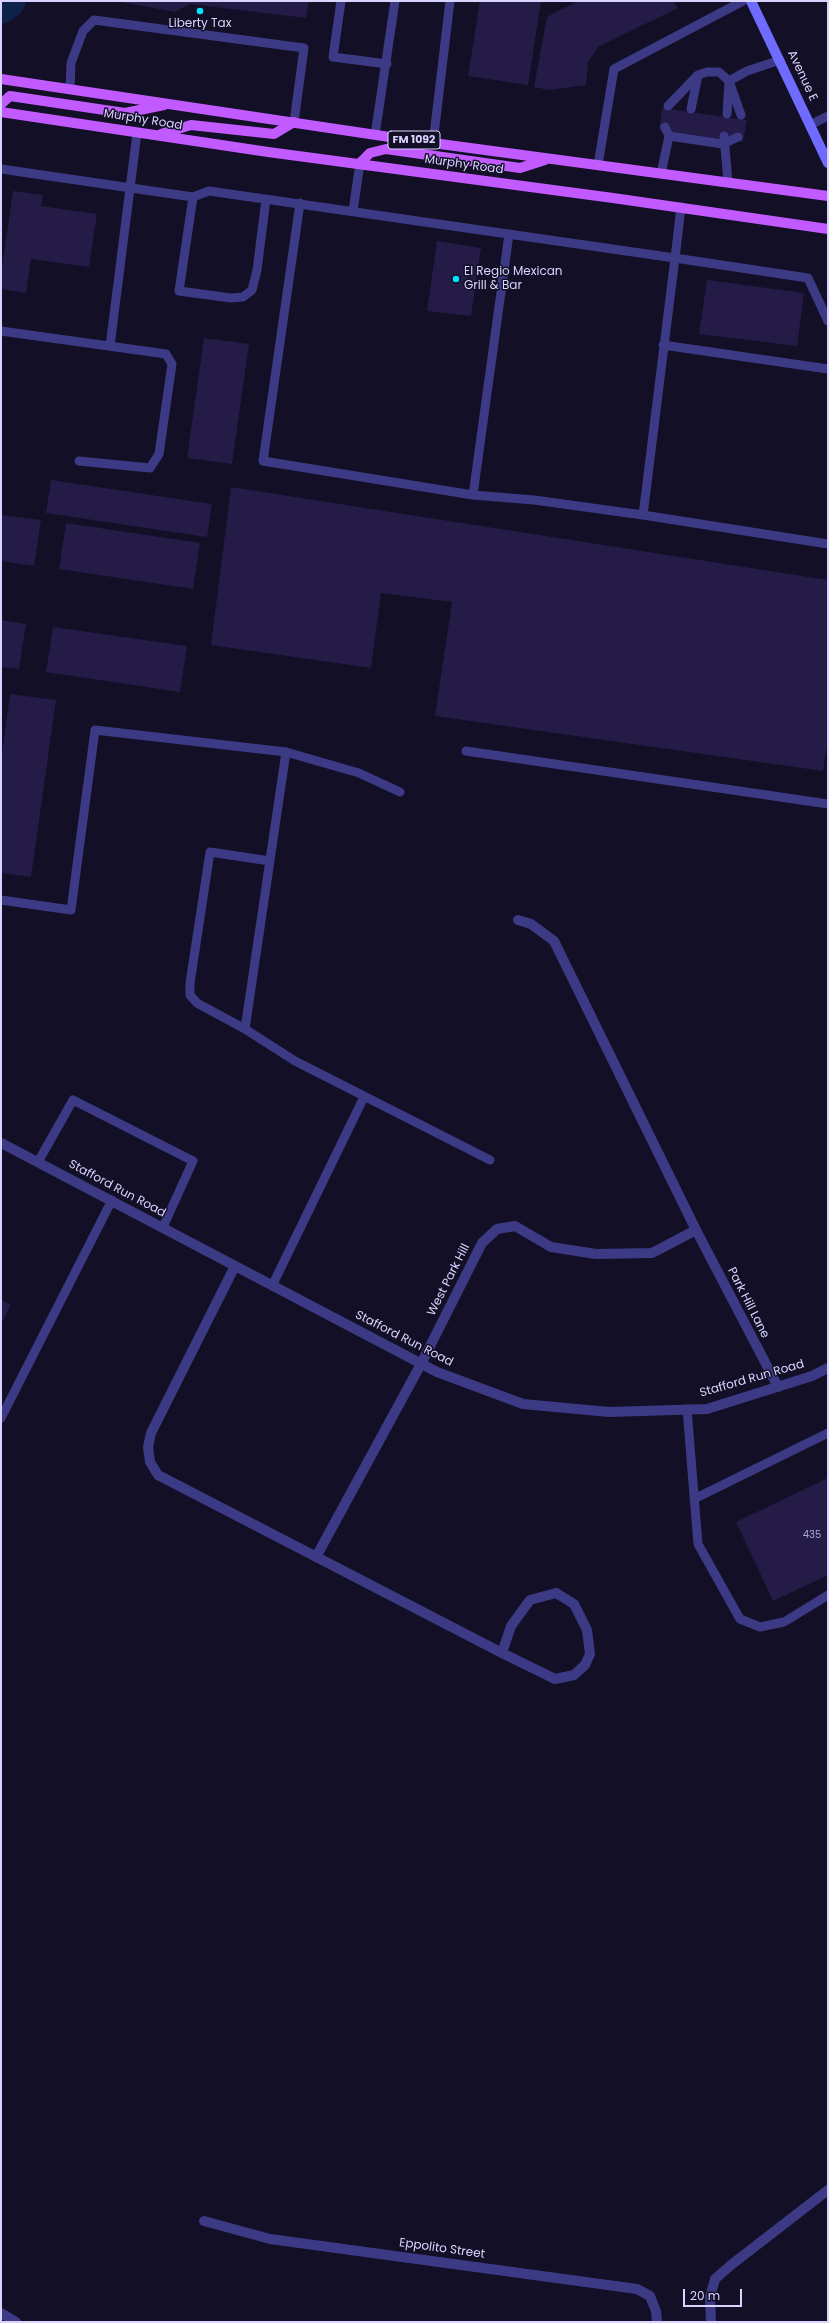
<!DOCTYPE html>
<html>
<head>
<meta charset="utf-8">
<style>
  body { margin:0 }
  #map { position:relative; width:829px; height:2323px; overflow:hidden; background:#130f26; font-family:Poppins,sans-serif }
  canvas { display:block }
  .frame { position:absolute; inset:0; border:2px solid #d9d4ff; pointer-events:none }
  .scale { position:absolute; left:683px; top:2289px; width:59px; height:18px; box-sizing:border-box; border:2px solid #d9d4ff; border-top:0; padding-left:5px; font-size:12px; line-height:14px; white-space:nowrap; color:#d9d4ff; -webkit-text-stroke:3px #130f26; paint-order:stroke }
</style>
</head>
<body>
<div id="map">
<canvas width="829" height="2323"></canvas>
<div class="frame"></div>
<div class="scale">20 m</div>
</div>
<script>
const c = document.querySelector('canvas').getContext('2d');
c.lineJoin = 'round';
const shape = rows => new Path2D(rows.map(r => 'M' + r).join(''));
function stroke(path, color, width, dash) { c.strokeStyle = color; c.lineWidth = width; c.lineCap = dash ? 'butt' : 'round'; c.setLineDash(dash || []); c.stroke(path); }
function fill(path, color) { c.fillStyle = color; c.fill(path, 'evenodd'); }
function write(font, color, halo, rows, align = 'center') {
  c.font = font + ' Poppins,sans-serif'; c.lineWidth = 3; c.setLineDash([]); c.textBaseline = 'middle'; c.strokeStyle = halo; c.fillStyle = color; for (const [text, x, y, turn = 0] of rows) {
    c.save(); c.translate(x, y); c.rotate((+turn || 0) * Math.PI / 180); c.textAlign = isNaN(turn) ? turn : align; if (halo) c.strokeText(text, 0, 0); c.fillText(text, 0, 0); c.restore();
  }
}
stroke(shape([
  [1,6,8,1]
]), '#0c2248', 35);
fill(shape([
  [116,1,309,1,306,18,190,4,175,12],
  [480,1,541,1,528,85,468,76],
  [578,1,678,1,674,3,678,8,598,47,588,62,586,85,549,90,534,87,547,17],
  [662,108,747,120,743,142,659,130],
  [13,191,43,195,41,206,97,214,89,267,31,259,26,293,1,289,1,275],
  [437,241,481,248,471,316,427,311],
  [707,280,804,293,797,346,699,334],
  [204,338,249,344,232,464,187,458],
  [51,480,212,504,207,537,46,513],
  [231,487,828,580,828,738,823,771,435,716,452,602,381,593,371,668,211,645],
  [1,515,41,520,34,566,1,561],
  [66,523,200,543,193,589,59,569],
  [1,620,26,624,19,669,1,667],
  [53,627,187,646,180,692,46,672],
  [10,694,56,700,31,877,1,873,1,761],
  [1,1300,11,1305,1,1324],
  [828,1478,828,1575,773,1601,736,1522]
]), '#241b47');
stroke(shape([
  [341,1,333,57,387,64],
  [70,89,71,63,83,31,94,20,304,48,294,122],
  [668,106,698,75,707,72,719,72,729,81,741,115],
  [691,109,698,75],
  [727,114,729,81,747,71,780,60],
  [810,125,828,116],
  [665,127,669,136,723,144,738,137],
  [375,135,395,1],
  [724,136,728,182],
  [433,143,450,1],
  [598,165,614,69,743,1],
  [1,169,193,197,209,191,675,258,681,207],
  [661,174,669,136],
  [193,197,179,291,231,298,243,297,252,290,257,270,266,199],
  [300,203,263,461,473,495,509,234],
  [353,211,360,163],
  [1,331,166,354,172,364,159,454,150,468,79,461],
  [663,345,828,369],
  [110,346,137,133],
  [473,495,534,500,643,515,828,544],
  [643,515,675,258,808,278,828,321],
  [466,751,828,804],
  [286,752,245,1029,295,1061,490,1160],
  [1,900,71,910,95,730,286,752,359,773,400,792],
  [245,1029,197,1003,190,995,190,983,210,852,270,861],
  [38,1162,73,1100,193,1161,163,1227],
  [272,1286,364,1097],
  [687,1409,698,1544,740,1619,760,1627,784,1622,828,1595],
  [1,1418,112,1200],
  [694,1499,828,1433]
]), '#3d3a85', 9);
stroke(shape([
  [518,920,531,924,554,941,696,1230,778,1387],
  [1,1143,437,1372,523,1404,609,1412,707,1409,812,1376,828,1368],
  [235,1266,151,1433,148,1447,150,1462,158,1475,502,1653,555,1679,574,1675,585,1665,590,1654,587,1630,574,1604,556,1593,530,1600,511,1626,502,1653],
  [316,1557,421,1364,482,1243,497,1229,515,1226,551,1247,596,1254,652,1253,696,1230],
  [204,2221,270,2239,637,2289,650,2296,656,2311,657,2322],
  [1,2313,16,2322],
  [711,2322,710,2297,715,2279,731,2265,828,2190]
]), '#3d3a85', 10);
stroke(shape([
  [751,1,828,163]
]), '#6f6bff', 10);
stroke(shape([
  [1,79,403,139,828,196],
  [1,104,10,96,125,113,164,105],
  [1,112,268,152,613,198,828,229],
  [161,134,191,125,274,134,294,122],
  [360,163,370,153,386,149,520,168,545,160]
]), '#c25bff', 10);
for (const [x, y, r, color] of [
  [200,11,4,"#00e5ff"],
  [456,279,4,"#00e5ff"]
]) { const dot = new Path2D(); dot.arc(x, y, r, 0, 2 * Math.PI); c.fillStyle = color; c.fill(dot); stroke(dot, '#130f26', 1.5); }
write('10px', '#aca6d1', null, [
  ["435",812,1535]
]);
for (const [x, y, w] of [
  [414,140,52]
]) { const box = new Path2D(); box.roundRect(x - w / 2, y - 9, w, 18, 3); c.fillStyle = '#130f26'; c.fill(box); stroke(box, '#d9d4ff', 1); }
write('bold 11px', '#d9d4ff', null, [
  ["FM 1092",414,140]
]);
write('12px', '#d9d4ff', '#130f26', [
  ["Liberty Tax",200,24],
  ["El Regio Mexican",464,272,"left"],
  ["Grill & Bar",464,286,"left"]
]);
write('12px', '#d9d4ff', '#130f26', [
  ["Avenue E",802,76,65],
  ["Murphy Road",143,120,9],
  ["Murphy Road",464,165,8],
  ["Stafford Run Road",117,1189,28],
  ["West Park Hill",449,1280,-63],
  ["Park Hill Lane",748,1303,63],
  ["Stafford Run Road",404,1339,27],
  ["Stafford Run Road",752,1379,-16],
  ["Eppolito Street",442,2249,8]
]);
</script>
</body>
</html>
